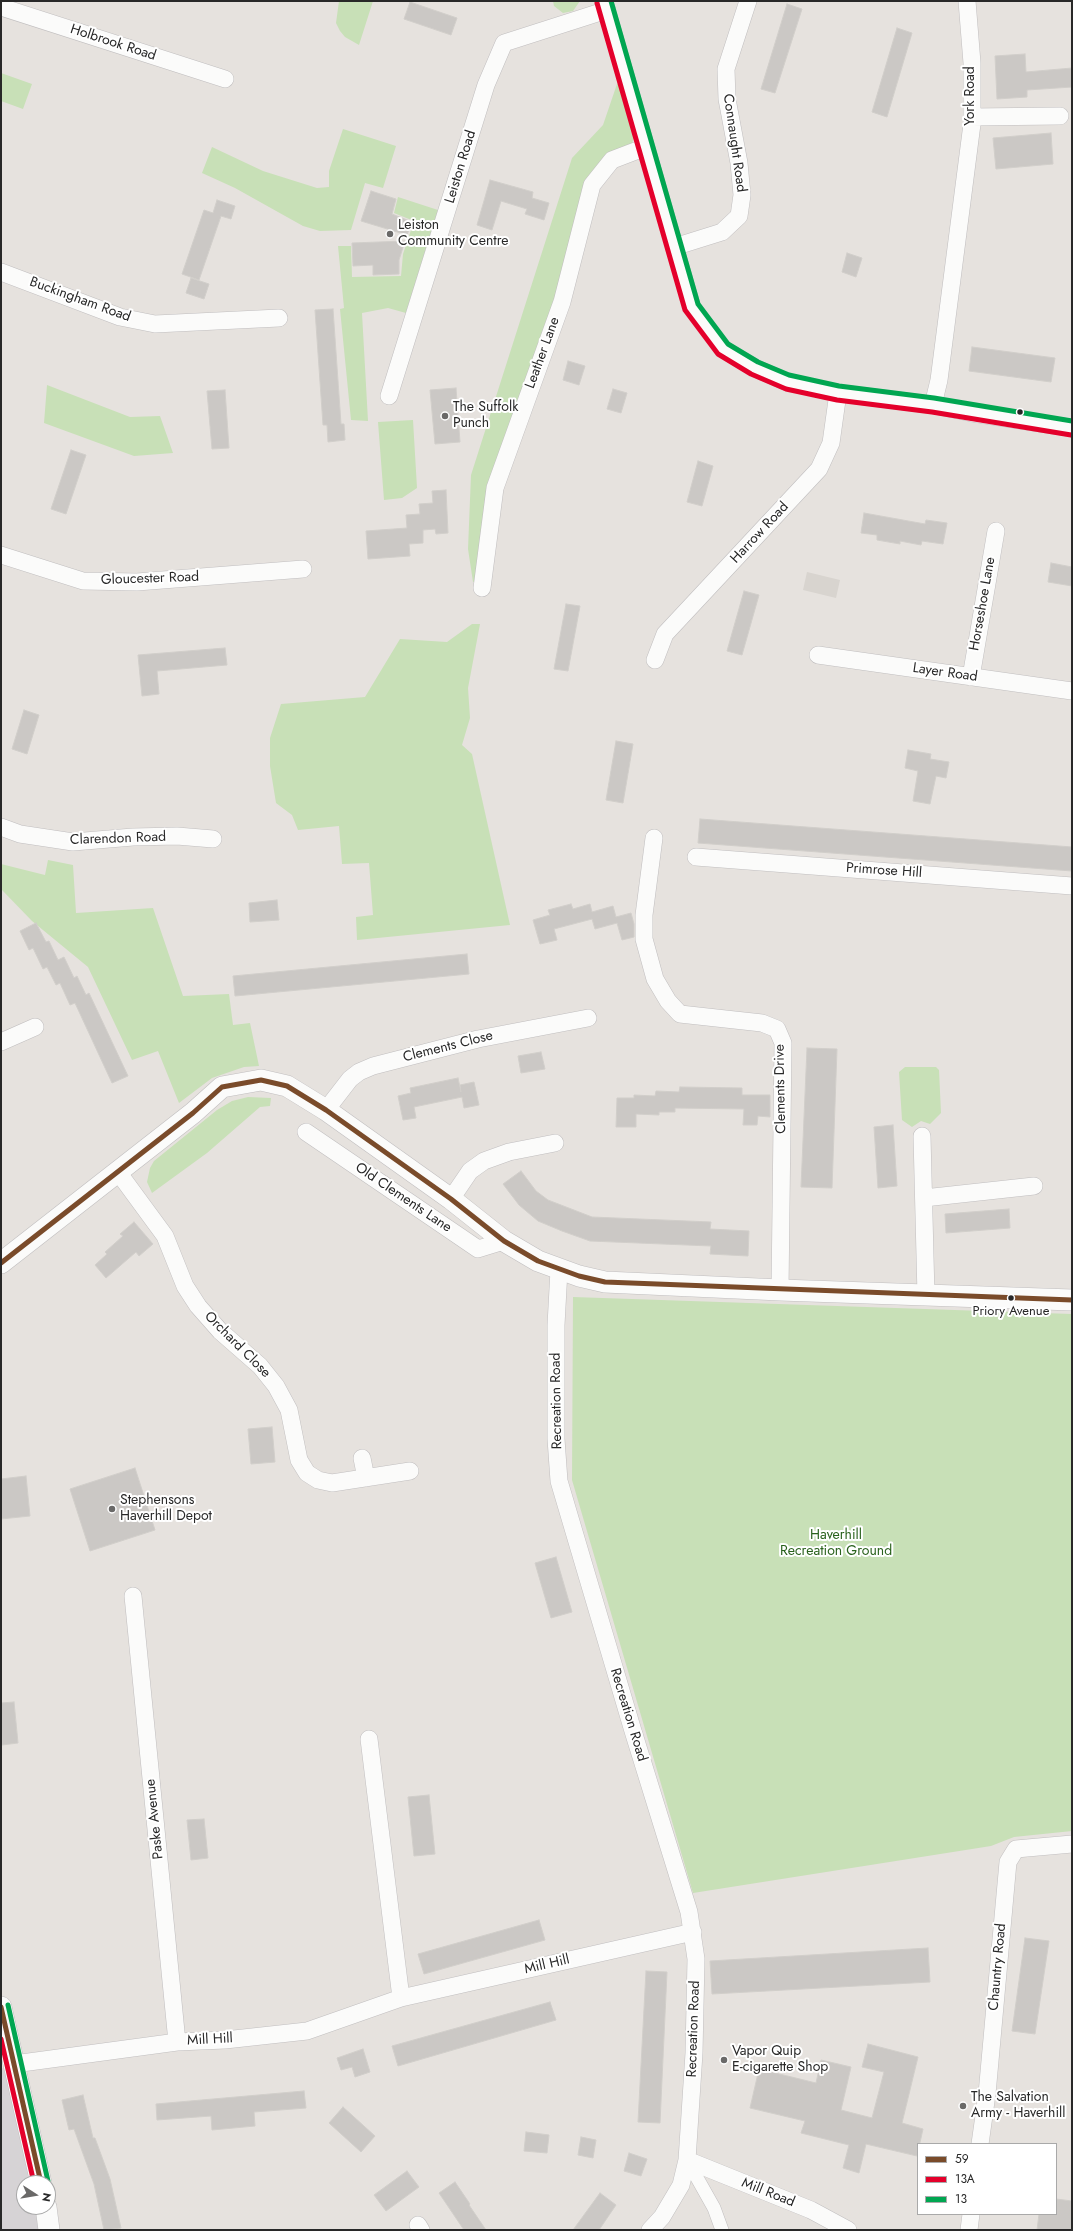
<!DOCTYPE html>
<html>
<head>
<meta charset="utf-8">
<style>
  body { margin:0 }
  #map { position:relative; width:1073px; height:2231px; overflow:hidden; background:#e6e2de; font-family:Jost,sans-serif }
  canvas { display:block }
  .frame { position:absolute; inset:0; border:2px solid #282828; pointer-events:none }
  .legend { position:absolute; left:917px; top:2143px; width:140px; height:72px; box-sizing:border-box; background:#fff; border:1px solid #a9a9a9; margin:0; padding:5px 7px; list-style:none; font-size:12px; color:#282828 }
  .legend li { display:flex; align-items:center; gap:8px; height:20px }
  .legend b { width:20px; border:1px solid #a9a9a9 }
  .north { position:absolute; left:16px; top:2175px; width:40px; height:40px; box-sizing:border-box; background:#fff; border:1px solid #a9a9a9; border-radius:50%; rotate:102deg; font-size:11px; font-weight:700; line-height:16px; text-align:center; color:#282828 }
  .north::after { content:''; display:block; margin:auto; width:14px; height:18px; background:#6a6968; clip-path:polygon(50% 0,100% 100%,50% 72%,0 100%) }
</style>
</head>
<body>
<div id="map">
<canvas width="1073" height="2231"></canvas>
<div class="frame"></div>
<ul class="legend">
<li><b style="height:5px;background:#7a4b2a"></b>59</li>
<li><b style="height:5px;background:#e4002b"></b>13A</li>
<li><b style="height:5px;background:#00a651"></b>13</li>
</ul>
<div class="north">N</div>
</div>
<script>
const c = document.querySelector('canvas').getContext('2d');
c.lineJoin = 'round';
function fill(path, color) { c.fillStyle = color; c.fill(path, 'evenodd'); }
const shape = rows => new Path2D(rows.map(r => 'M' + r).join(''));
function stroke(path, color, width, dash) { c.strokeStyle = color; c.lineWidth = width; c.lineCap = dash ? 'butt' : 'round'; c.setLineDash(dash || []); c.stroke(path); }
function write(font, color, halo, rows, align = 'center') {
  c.font = font + ' Jost,sans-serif'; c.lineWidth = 4; c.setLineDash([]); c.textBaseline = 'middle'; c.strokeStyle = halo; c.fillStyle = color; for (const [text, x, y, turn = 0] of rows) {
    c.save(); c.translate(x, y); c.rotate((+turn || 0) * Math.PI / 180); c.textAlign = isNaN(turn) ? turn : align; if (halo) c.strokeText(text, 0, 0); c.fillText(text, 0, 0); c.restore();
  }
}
fill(shape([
  [14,2064,41,2183,24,2183,24,2207,46,2207,49,2230,1,2230,1,2069]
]), '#d6d3d5');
fill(shape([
  [339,1,373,1,359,45,345,37,340,31,336,23],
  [553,1,580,1,573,11,563,13,554,6],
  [1,73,32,84,23,109,1,101],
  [623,81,636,128,632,144,602,162,521,394,479,580,473,582,468,549,471,475,572,158,603,125,617,84],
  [343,129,396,146,383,188,365,183,351,230,320,231,303,226,235,188,202,173,212,147,263,171,317,188,329,187,329,171],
  [398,197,438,210,406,313,388,308,362,313,368,421,351,420,340,309,344,308,338,246,351,246,352,277,401,276,403,254,414,221,394,213],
  [47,385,130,417,160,416,173,453,134,456,44,423],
  [413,420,417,488,402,498,384,500,378,422],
  [472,624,480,624,468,688,470,718,462,745,472,754,510,925,357,940,356,917,373,915,369,863,342,864,339,826,298,830,292,815,276,803,270,766,270,738,281,704,365,697,400,639,447,642],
  [48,860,73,865,76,913,153,908,183,996,229,994,233,1025,250,1023,259,1066,244,1067,212,1078,179,1103,158,1051,132,1060,88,967,32,921,1,889,1,864,45,875],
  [905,1067,936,1067,939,1070,941,1113,930,1124,921,1121,912,1127,902,1120,899,1072],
  [248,1097,271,1098,270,1106,260,1107,207,1153,152,1193,147,1182,150,1168,154,1161,217,1110,232,1101],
  [573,1297,1072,1314,1072,1831,1014,1837,991,1846,693,1893,572,1480]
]), '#c8e0b7');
fill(shape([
  [807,572,840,580,836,598,803,590]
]), '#d8d4cf');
const building = shape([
  [410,2,457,18,451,35,404,19,410,2],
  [787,4,802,9,775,93,761,89,787,4],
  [897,28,912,33,887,117,872,112,897,28],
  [1025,54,1026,72,1072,68,1072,87,1027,90,1027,97,997,99,995,56,1025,54],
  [1051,133,1053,164,996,169,993,138,1051,133],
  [490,180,533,192,532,198,549,203,544,220,525,214,527,209,501,201,492,230,477,225,490,180],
  [371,191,396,199,392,214,412,222,407,235,361,221,371,191],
  [217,200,235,206,231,219,221,216,199,280,182,274,204,210,213,213,217,200],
  [405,241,399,260,399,274,373,275,373,265,353,266,352,243,405,241],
  [847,253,862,258,856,277,842,272,847,253],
  [191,278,209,284,204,299,186,293,191,278],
  [333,309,341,424,344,424,345,440,328,442,327,425,323,425,315,310,333,309],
  [972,347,1055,358,1051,382,969,371,972,347],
  [568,361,585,366,579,385,563,380,568,361],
  [456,388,460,442,435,444,430,390,456,388],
  [613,389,627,393,621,413,607,409,613,389],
  [225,390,229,448,212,449,207,391,225,390],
  [71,450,86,455,66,514,51,509,71,450],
  [698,461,713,466,702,506,687,502,698,461],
  [446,490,448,533,436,534,435,529,423,530,423,543,409,544,410,556,368,559,366,531,407,528,406,515,420,514,419,504,433,503,432,491,446,490],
  [864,513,925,524,926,520,947,523,943,544,922,541,921,545,900,541,900,544,877,540,877,535,861,533,864,513],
  [1051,563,1072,567,1072,586,1048,582,1051,563],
  [744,591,759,595,742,655,727,651,744,591],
  [566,604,580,606,568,671,554,669,566,604],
  [225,648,227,665,157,671,159,694,142,696,138,655,225,648],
  [24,710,39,715,27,754,12,749,24,710],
  [616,741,633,744,623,803,606,800,616,741],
  [908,750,931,754,930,759,949,762,946,778,936,776,930,804,913,801,918,771,905,768,908,750],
  [700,819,1072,847,1072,871,698,843,700,819],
  [277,900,279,920,250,922,249,903,277,900],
  [571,904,573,909,590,904,592,912,613,906,616,917,631,913,634,924,634,937,622,940,617,923,595,929,592,919,554,929,557,940,540,944,533,920,550,915,548,910,571,904],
  [36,923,46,942,49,941,58,960,64,957,74,978,77,976,86,995,89,993,128,1076,112,1083,75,1003,70,1005,60,983,56,985,47,967,43,969,33,948,29,950,20,931,36,923],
  [467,954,469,974,235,996,233,976,467,954],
  [807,1048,837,1049,832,1188,801,1187,807,1048],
  [541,1052,545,1069,521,1073,518,1056,541,1052],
  [458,1078,461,1092,460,1085,474,1082,479,1105,464,1108,462,1097,414,1107,416,1118,403,1120,398,1096,411,1093,410,1088,458,1078],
  [680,1087,742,1088,742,1095,770,1095,770,1117,758,1116,757,1125,743,1125,744,1109,675,1108,675,1112,659,1112,659,1115,636,1114,636,1127,616,1127,617,1098,634,1098,634,1095,655,1096,656,1091,679,1092,680,1087],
  [893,1125,897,1186,878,1188,874,1127,893,1125],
  [521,1171,536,1191,548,1200,592,1217,711,1222,710,1229,749,1231,748,1256,710,1254,711,1246,590,1241,562,1231,538,1221,519,1205,503,1184,521,1171],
  [1009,1209,1010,1228,946,1233,945,1214,1009,1209],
  [134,1222,153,1244,139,1256,136,1252,106,1278,95,1265,107,1254,105,1252,123,1236,120,1234,134,1222],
  [272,1427,275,1462,251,1464,248,1429,272,1427],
  [135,1468,155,1530,90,1551,70,1489,135,1468],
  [26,1476,30,1516,1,1519,1,1479,26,1476],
  [556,1557,572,1612,551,1618,535,1563,556,1557],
  [14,1702,18,1743,2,1745,1,1703,14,1702],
  [429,1795,435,1854,414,1856,408,1797,429,1795],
  [204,1819,208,1858,191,1860,187,1820,204,1819],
  [539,1920,545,1940,424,1974,418,1954,539,1920],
  [1025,1938,1049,1941,1035,2034,1012,2031,1025,1938],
  [928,1948,930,1982,712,1994,710,1961,928,1948],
  [646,1971,667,1972,660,2123,638,2122,646,1971],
  [550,2002,556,2020,398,2066,392,2046,550,2002],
  [868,2044,918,2057,902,2123,923,2129,917,2156,866,2144,859,2173,843,2168,849,2145,801,2133,805,2121,750,2108,759,2069,816,2083,821,2060,851,2067,841,2110,872,2118,884,2072,862,2067,868,2044],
  [363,2049,370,2072,355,2077,352,2067,341,2070,337,2058,363,2049],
  [304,2091,306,2108,254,2112,255,2126,212,2130,211,2116,157,2120,156,2104,304,2091],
  [83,2095,93,2138,95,2138,110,2179,121,2228,104,2230,94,2184,74,2129,69,2130,62,2100,83,2095],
  [343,2107,375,2136,361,2152,329,2123,343,2107],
  [526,2132,549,2135,547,2153,524,2151,526,2132],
  [581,2137,596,2140,593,2158,578,2155,581,2137],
  [629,2153,647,2159,641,2176,624,2171,629,2153],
  [407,2171,419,2187,386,2211,374,2195,407,2171],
  [455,2182,470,2204,469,2205,486,2230,464,2230,439,2193,455,2182],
  [600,2193,616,2205,599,2230,573,2230,600,2193],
  [1056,2199,1072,2201,1072,2230,1037,2230,1039,2214,1056,2214,1056,2199]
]);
fill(building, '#cbc8c5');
stroke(building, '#d1ceca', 1);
const pedestrian = shape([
  [687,2160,714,2208,722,2230]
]);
const minor = shape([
  [604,1,692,307,723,349,755,368,787,382,838,393,933,405,972,413,1072,428],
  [1,7,225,79],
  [972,117,1060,116],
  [674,247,722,232,739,216,742,195,739,163,727,99,726,69,748,1],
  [1,272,120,317,155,324,279,318],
  [389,396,486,85,504,43,607,10],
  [933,405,939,380,972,124,972,63,967,1],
  [1,555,83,581,137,582,303,569],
  [482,588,495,488,562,302,592,185,612,160,646,147],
  [818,655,1072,691],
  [655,660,665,634,819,469,831,443,838,393],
  [971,677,996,531],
  [1,827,20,834,73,842,133,837,177,836,213,839],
  [654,838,644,915,644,939,655,979,668,1001,680,1014,762,1023,777,1029,783,1043,780,1290],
  [696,857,1072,886],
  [1,1042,35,1027],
  [326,1110,350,1079,359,1072,373,1066,478,1039,588,1018],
  [306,1132,478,1249,504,1241],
  [922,1136,926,1296],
  [118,1172,165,1236,185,1286,198,1306,220,1331,260,1366,276,1386,289,1410,299,1460,307,1473,318,1480,332,1483,410,1471],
  [924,1198,1034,1186],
  [451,1199,470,1171,484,1161,509,1152,555,1143],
  [559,1270,556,1325,556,1439,559,1481,633,1731,689,1912,696,1959,694,2053,687,2160,681,2185,662,2217,650,2230],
  [362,1458,366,1478],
  [133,1596,177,2042],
  [369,1739,401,1998],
  [14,2064,177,2042,225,2040,307,2031,401,1998,693,1932],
  [980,2144,987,2094,1008,1862,1016,1849,1072,1844],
  [687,2160,811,2210,848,2230],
  [418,2225,421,2230],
  [969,2230,971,2214]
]);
const tertiary = shape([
  [1,1263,193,1113,222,1087,261,1080,287,1086,326,1110,451,1199,504,1241,538,1261,579,1276,605,1282,780,1290,1072,1300],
  [1,2007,41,2183],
  [46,2207,49,2230]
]);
stroke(pedestrian, '#c0bebf', 14);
stroke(minor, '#c0bebf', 18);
stroke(tertiary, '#c0bebf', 22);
stroke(pedestrian, '#fbfbfa', 13);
stroke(minor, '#fbfbfa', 17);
stroke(tertiary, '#fbfbfa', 21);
stroke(shape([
  [1,1263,193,1113,222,1087,261,1080,287,1086,326,1110,451,1199,504,1241,538,1261,579,1276,605,1282,1072,1300],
  [1,2007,41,2183]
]), '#7a4b2a', 5);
stroke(shape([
  [597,3,685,310,718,354,751,374,786,389,837,400,932,412,1071,435],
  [1,2039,34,2183]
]), '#e4002b', 5);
stroke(shape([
  [611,1,698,304,728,344,758,362,789,375,839,386,934,398,1072,421],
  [8,2005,48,2181]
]), '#00a651', 5);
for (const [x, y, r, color] of [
  [390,234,4,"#6a6968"],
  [1020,412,3.5,"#282828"],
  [445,416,4,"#6a6968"],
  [1011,1298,3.5,"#282828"],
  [112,1509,4,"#6a6968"],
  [724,2060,4,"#6a6968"],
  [963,2106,4,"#6a6968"]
]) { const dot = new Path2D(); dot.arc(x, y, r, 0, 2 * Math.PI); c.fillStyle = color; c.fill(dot); stroke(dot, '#fff', 1.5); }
write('13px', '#282828', '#fff', [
  ["Priory Avenue",1011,1312]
]);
write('14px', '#282828', '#fff', [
  ["Holbrook Road",113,43,18],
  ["York Road",971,96,-90],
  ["Connaught Road",734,143,82],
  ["Leiston Road",461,167,-73],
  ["Buckingham Road",80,300,20],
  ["Leather Lane",543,353,-70],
  ["Harrow Road",760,533,-47],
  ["Gloucester Road",150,579,-2],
  ["Horseshoe Lane",983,604,-80],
  ["Layer Road",945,673,8],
  ["Clarendon Road",118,839,-2],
  ["Primrose Hill",884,871,4],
  ["Clements Close",448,1047,-14],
  ["Clements Drive",781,1089,-91],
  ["Old Clements Lane",403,1198,34],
  ["Orchard Close",237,1345,45],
  ["Recreation Road",557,1401,-91],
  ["Recreation Road",628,1715,73],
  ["Paske Avenue",155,1819,-96],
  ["Mill Hill",547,1965,-13],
  ["Chauntry Road",998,1967,-85],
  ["Recreation Road",694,2029,-88],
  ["Mill Hill",210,2040,-3],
  ["Mill Road",768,2193,22]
]);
write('14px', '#282828', '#fff', [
  ["Leiston",398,226],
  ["Community Centre",398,242],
  ["The Suffolk",453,408],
  ["Punch",453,424],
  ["Stephensons",120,1501],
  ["Haverhill Depot",120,1517],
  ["Vapor Quip",732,2052],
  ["E-cigarette Shop",732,2068],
  ["The Salvation",971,2098],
  ["Army - Haverhill",971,2114]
], 'left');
write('14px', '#29611c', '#fff', [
  ["Haverhill",836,1536],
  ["Recreation Ground",836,1552]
]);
</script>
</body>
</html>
